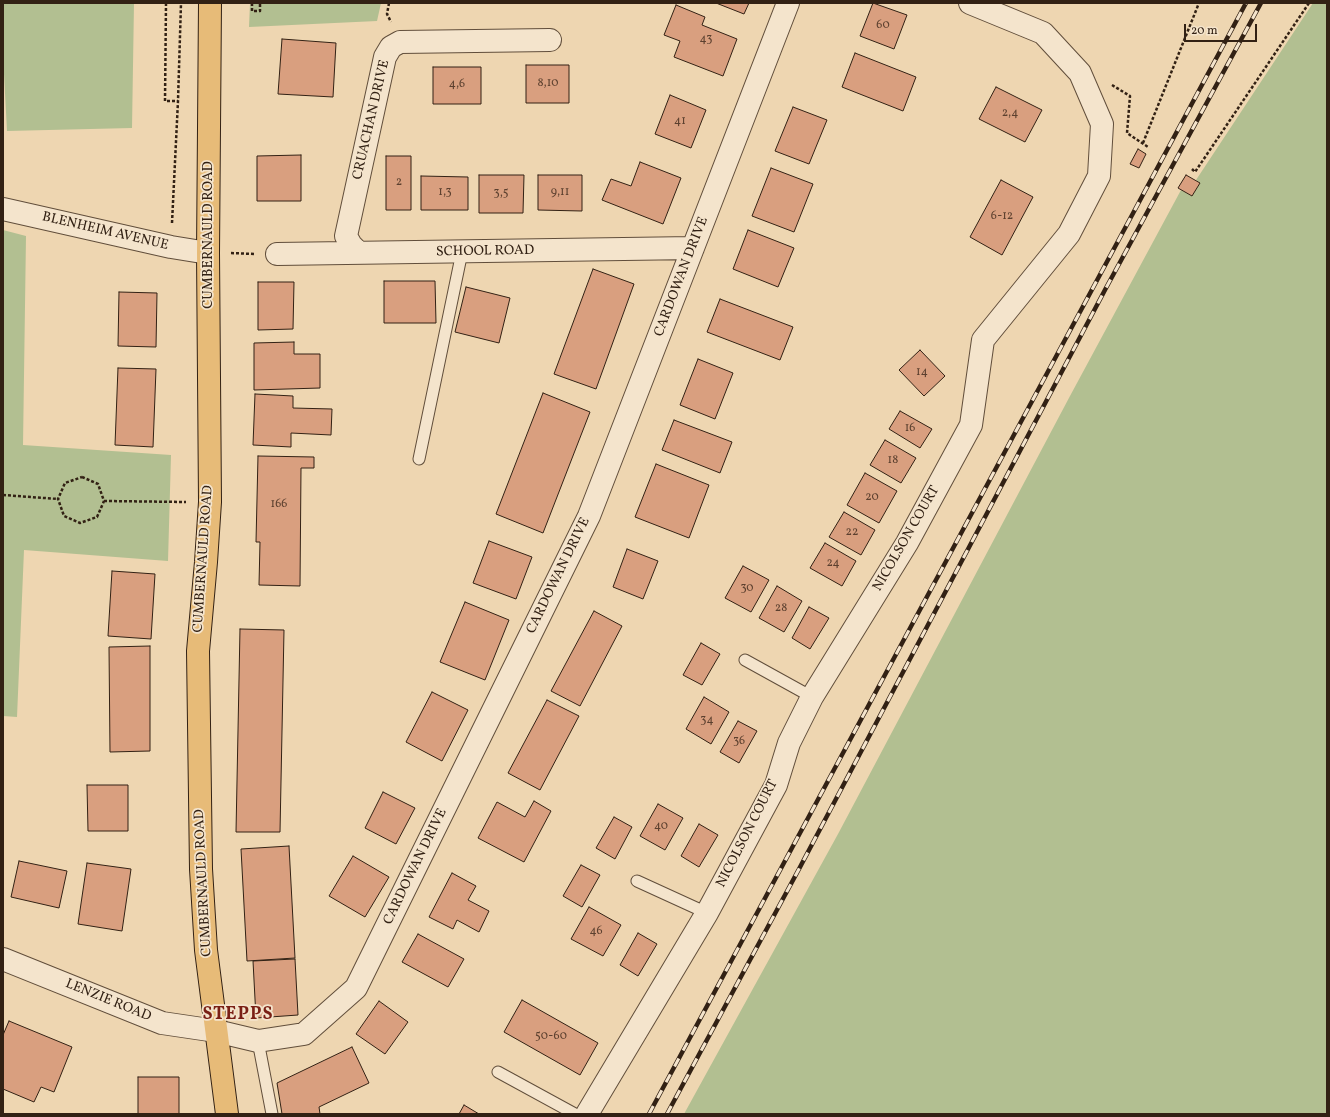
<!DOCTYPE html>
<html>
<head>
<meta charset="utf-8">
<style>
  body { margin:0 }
  #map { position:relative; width:1330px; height:1117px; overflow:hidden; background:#eed6b1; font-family:Vollkorn,serif }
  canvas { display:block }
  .frame { position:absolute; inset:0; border:4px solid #322114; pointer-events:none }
  .scale { position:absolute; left:1184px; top:24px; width:73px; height:18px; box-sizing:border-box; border:2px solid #322114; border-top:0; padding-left:5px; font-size:12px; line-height:14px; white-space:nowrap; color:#322114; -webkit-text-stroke:3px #f4e4cc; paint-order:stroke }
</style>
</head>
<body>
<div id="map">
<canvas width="1330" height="1117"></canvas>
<div class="frame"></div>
<div class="scale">20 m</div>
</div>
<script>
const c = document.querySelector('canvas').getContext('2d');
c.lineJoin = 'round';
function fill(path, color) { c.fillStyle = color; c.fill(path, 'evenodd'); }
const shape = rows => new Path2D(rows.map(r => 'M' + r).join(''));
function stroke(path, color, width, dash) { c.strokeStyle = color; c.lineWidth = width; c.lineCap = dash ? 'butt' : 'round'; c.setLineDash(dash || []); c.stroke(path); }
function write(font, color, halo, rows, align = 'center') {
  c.font = font + ' Vollkorn,serif'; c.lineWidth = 3.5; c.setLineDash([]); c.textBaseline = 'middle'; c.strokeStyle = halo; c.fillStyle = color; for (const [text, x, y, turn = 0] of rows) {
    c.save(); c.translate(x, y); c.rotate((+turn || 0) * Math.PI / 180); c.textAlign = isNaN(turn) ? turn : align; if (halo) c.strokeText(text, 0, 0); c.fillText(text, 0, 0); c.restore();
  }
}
fill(shape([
  [3,3,134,3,132,128,7,131,3,55],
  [250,3,381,3,377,21,249,27],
  [1313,3,1327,3,1327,1114,684,1114,838,834,1070,396,1181,190,1192,196,1200,183,1196,180],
  [3,230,26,236,23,445,171,455,168,561,24,550,17,717,3,716]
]), '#b2bf91');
const building = shape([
  [716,3,749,3,744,14,716,3],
  [873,3,907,15,894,49,860,36,873,3],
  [676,5,705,17,702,25,737,39,723,76,674,57,680,41,664,35,676,5],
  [282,39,336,43,333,97,278,94,282,39],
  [855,53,916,77,903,111,842,87,855,53],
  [526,65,569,65,569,103,526,103,526,65],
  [433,67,481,67,481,104,433,104,433,67],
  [996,87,1042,110,1025,142,979,119,996,87],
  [670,95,706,110,691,148,655,134,670,95],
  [793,107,827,120,809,164,775,151,793,107],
  [1138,149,1146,154,1139,168,1130,164,1138,149],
  [301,155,301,201,257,201,257,156,301,155],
  [386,156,411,156,411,210,386,210,386,156],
  [640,162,681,178,663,224,602,200,611,179,631,186,640,162],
  [771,168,813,184,794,232,752,216,771,168],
  [479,175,524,175,523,213,479,213,479,175],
  [538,175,582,175,582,211,538,210,538,175],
  [1186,175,1200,183,1192,196,1178,188,1186,175],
  [421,176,468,177,468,210,421,210,421,176],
  [1001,180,1033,197,1002,255,970,237,1001,180],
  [748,230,794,248,778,287,733,269,748,230],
  [593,269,634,284,596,389,554,374,593,269],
  [384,281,435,281,436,323,384,323,384,281],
  [258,282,294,282,293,329,258,330,258,282],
  [466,287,510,298,499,343,455,332,466,287],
  [119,292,157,293,156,347,118,346,119,292],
  [720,299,793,327,780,360,707,332,720,299],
  [294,342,294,354,320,354,320,388,254,390,254,343,294,342],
  [920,350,945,376,924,396,899,370,920,350],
  [698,359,733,373,715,419,680,405,698,359],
  [118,368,156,369,153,447,115,445,118,368],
  [543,393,590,412,543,533,496,514,543,393],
  [255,394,293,396,293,408,332,409,331,435,291,433,291,447,253,445,255,394],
  [900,411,932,429,920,448,889,429,900,411],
  [674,420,732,442,720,473,662,450,674,420],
  [885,440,916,458,901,483,870,465,885,440],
  [258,456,314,457,314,468,301,468,300,586,259,585,260,542,256,542,258,456],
  [656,464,709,485,689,538,635,517,656,464],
  [865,473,897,491,879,523,847,505,865,473],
  [844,512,875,530,861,555,829,537,844,512],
  [489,541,532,557,516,599,473,583,489,541],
  [825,543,856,561,842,586,810,568,825,543],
  [627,549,658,561,643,599,613,587,627,549],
  [743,566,769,580,751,612,725,598,743,566],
  [112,571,155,574,151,639,108,636,112,571],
  [777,586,802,601,784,632,759,618,777,586],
  [465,602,509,620,485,680,440,662,465,602],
  [809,607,829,618,810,649,792,638,809,607],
  [594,611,622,626,580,706,551,691,594,611],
  [240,629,284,630,280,832,236,832,240,629],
  [701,643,720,654,702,685,683,675,701,643],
  [150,646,150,751,110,752,109,647,150,646],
  [432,692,468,710,442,761,406,742,432,692],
  [704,697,729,712,711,744,686,729,704,697],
  [547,700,579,716,540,790,508,773,547,700],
  [738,721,757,731,739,763,720,752,738,721],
  [87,785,128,785,128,831,88,831,87,785],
  [383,792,415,808,396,844,365,828,383,792],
  [534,801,551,811,524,862,478,838,497,802,525,817,534,801],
  [658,804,683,818,665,850,640,836,658,804],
  [614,817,632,827,615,859,596,848,614,817],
  [699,824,718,835,699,867,681,856,699,824],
  [289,846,295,958,247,961,241,849,289,846],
  [353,856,389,877,365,917,329,896,353,856],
  [19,861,67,871,59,908,11,897,19,861],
  [87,863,131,869,122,931,78,924,87,863],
  [581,865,600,875,582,907,563,896,581,865],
  [452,873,476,886,468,900,489,911,479,932,457,920,453,929,429,917,452,873],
  [589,907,621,925,603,956,571,939,589,907],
  [638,933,657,944,638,976,620,965,638,933],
  [418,934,464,959,448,987,402,962,418,934],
  [295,959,298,1015,256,1018,253,961,295,959],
  [522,1000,598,1043,580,1075,504,1032,522,1000],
  [379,1001,408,1022,385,1054,356,1034,379,1001],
  [9,1021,72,1047,54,1092,41,1087,34,1102,3,1089,3,1035,9,1021],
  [352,1047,369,1083,319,1107,320,1114,282,1114,277,1083,352,1047],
  [138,1077,179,1077,179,1114,138,1114,138,1077],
  [464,1105,479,1114,459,1114,464,1105]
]);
fill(building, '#d99f7f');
stroke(building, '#322114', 1);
const service = shape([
  [419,459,462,252],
  [745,660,812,697],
  [637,881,707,913],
  [258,1041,272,1114],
  [498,1072,575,1114]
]);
const minor = shape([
  [3,209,171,247,208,253],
  [359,253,351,245,346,236,385,57,391,47,400,42,550,40],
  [277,254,693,248],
  [216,1031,258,1041,304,1034,356,988,589,516,788,3],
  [587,1114,707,913,776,785,789,743,812,697,907,543,971,425,983,340,1069,234,1099,176,1102,124,1080,73,1043,33,970,3]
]);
const tertiary = shape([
  [3,959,162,1023,216,1031]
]);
const primary = shape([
  [210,3,208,253,210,502,206,562,198,651,201,869,206,950,227,1114]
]);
stroke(service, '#614e3b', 13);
stroke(minor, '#614e3b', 24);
stroke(tertiary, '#614e3b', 24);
stroke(primary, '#322114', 24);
stroke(shape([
  [166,3,165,101,178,101],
  [252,3,252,11,260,11,260,3],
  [389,3,387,14,391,22],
  [1112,85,1130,96,1127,133,1148,147],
  [1143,143,1199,3],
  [1192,169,1195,172,1309,3],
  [172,223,178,101,181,3],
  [231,253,254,254],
  [82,477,98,484,104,501,97,517,80,523,64,516,58,499,65,483,82,477],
  [3,495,58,499],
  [104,501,186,502]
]), '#322114', 2.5, [3, 2]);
stroke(service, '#f4e4cc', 11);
stroke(minor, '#f4e4cc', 22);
stroke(tertiary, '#f4e4cc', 22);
stroke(primary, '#e7bb78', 22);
const rail = shape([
  [649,1114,1246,3],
  [667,1114,799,869,1106,288,1261,3]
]);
stroke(rail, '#322114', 4.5);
stroke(rail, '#f4e4cc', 3, [9]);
write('12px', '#5c402f', null, [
  ["60",883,26],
  ["43",706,40],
  ["8,10",548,84],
  ["4,6",457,85],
  ["2,4",1010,114],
  ["41",680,122],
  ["2",399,183],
  ["1,3",445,193],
  ["9,11",560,193],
  ["3,5",501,194],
  ["6-12",1002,217],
  ["14",922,373],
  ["16",910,429],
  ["18",893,461],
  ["20",872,498],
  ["166",279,505],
  ["22",852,533],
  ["24",833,564],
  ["30",747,589],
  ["28",781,609],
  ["34",707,721],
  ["36",739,742],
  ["40",661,827],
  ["46",596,932],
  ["50-60",551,1037]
]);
write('14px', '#322114', '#f4e4cc', [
  ["CRUACHAN DRIVE",372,120,-77],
  ["BLENHEIM AVENUE",105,232,13],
  ["CUMBERNAULD ROAD",209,235,-90],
  ["SCHOOL ROAD",485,252,-1],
  ["CARDOWAN DRIVE",682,277,-69],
  ["NICOLSON COURT",907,539,-60],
  ["CUMBERNAULD ROAD",204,559,-86],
  ["CARDOWAN DRIVE",559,576,-64],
  ["NICOLSON COURT",748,834,-63],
  ["CARDOWAN DRIVE",416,867,-64],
  ["CUMBERNAULD ROAD",204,883,-93],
  ["LENZIE ROAD",108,1001,22]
]);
c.letterSpacing = '1px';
write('bold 18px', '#7a1f14', '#f4e4cc', [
  ["STEPPS",238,1016]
]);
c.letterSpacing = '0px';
</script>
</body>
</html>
